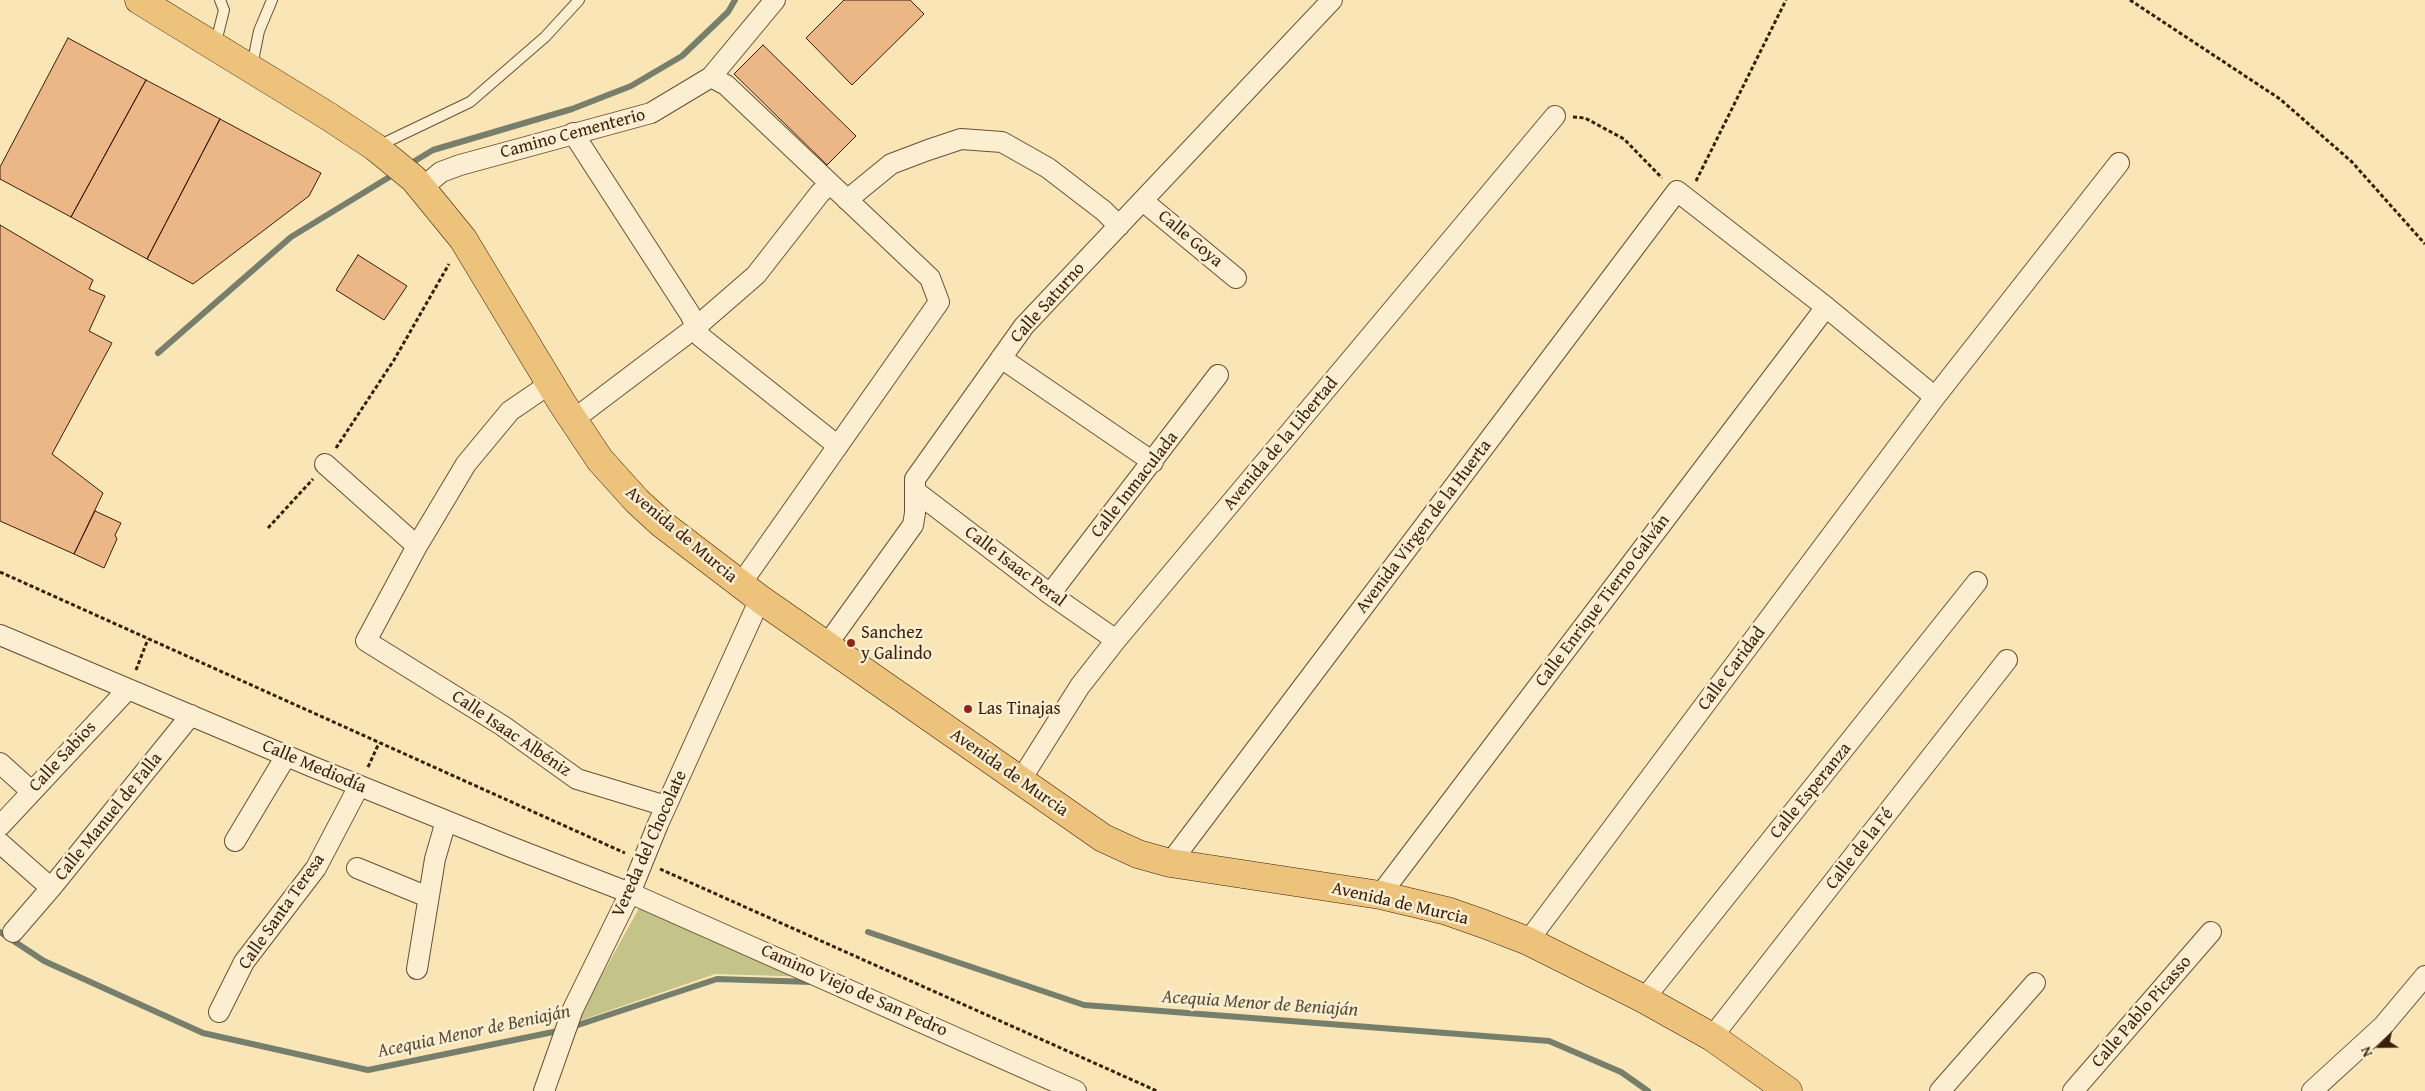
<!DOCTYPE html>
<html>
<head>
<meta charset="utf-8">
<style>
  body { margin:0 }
  #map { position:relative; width:2425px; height:1091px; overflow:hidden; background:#fae5b6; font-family:"Gentium Book Plus",serif }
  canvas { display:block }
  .north { position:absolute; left:2355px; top:1021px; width:50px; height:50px; -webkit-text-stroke:4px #fceed0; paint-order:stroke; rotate:247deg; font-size:14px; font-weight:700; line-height:20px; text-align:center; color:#391f08 }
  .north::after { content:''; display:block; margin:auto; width:18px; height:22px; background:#391f08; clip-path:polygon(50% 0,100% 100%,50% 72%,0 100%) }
</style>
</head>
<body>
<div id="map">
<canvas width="2425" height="1091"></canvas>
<div class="north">N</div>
</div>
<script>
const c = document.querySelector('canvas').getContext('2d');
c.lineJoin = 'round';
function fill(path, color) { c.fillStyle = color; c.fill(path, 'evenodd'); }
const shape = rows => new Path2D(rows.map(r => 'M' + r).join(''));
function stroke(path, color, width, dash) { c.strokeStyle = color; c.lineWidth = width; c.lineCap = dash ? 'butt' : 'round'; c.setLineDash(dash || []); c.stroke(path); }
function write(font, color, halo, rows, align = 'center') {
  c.font = font + ' "Gentium Book Plus",serif'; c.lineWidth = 5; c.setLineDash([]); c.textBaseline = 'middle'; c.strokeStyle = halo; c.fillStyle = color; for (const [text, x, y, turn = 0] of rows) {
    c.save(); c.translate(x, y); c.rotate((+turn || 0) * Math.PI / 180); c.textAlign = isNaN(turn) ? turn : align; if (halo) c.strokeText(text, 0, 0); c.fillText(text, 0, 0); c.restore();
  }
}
fill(shape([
  [643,901,814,977,715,974,576,1022]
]), '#c4c389');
stroke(shape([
  [408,165,433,150,572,109,631,86,682,56,728,12,735,0],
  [158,353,291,237,396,173],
  [0,932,44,961,203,1033,368,1070,563,1030],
  [868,932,1084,1005,1549,1041,1621,1072,1648,1091],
  [572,1027,717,979,812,982]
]), '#767f6c', 6);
const building = shape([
  [844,0,910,0,924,14,852,85,806,38,844,0],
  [68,38,146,80,71,217,0,179,0,167,68,38],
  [763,45,856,136,827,165,734,74,763,45],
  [146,80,220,119,147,259,71,217,146,80],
  [220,119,321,173,309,196,193,284,147,259,220,119],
  [0,225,93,280,89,289,105,296,89,331,112,343,52,454,103,493,74,554,0,521,0,225],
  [358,255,407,286,384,320,336,290,358,255],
  [95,511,121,523,115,535,117,539,104,568,74,554,95,511]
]);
fill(building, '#ecb787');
stroke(building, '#391f08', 1);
const lane = shape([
  [215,46,224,10,220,0],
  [252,66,259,31,272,0],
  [378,146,470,102,545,37,579,0]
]);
const street = shape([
  [711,77,726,85,930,278,939,302,740,585],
  [573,133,690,314,701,337,838,446],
  [422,188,441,172,460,165,651,113,711,77,775,0],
  [847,200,891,164,928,150,961,139,1002,142,1048,168,1104,211,1119,226],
  [1143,201,1236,278],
  [1001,358,1153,462],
  [551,383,510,411,466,464,417,546,366,641,503,726,577,779,666,806],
  [573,420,696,327,756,275,820,193,830,184],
  [325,464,417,546],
  [915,491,1050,594,1116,640],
  [1050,594,1218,375],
  [0,635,313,767,511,847,630,893,1076,1091],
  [826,646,913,525,915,513,915,479,1024,326,1332,0],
  [0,763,31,791],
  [1020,781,1080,686,1116,640,1555,116],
  [0,826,128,689],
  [235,841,286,756],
  [0,843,51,888,191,715],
  [1170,863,1677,191,1826,307,1935,397],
  [357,868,428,897],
  [1380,895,1826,307],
  [13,932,51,888],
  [1528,941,1935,397,2119,163],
  [417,969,435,859,446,821],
  [1644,999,1977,582],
  [219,1012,244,962,316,868,359,786],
  [1712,1037,2007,660],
  [544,1091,573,1009,630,893,658,824,760,599],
  [1940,1091,2035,983],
  [2073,1091,2211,932],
  [2312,1091,2383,1026,2425,976]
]);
const primary = shape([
  [139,0,328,116,375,147,414,179,463,239,562,403,600,460,637,501,662,524,760,599,1103,838,1138,854,1170,863,1380,895,1447,911,1484,924,1528,941,1644,999,1712,1037,1788,1091]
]);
stroke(lane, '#695034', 12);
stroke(street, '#695034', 22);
stroke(primary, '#391f08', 29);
stroke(shape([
  [2130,0,2280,99,2352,162,2425,244],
  [1573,117,1585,118,1624,139,1662,178],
  [1696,181,1786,0],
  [336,448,394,360,449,264],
  [268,528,313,479],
  [0,572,625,853],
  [136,670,148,639],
  [368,767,379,743],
  [660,869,1157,1091]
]), '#391f08', 3, [4, 2.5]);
stroke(lane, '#fceed0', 10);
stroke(street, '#fceed0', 20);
stroke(primary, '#edc27b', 28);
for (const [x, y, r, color] of [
  [851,643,5,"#8f2418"],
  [968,709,5,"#8f2418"]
]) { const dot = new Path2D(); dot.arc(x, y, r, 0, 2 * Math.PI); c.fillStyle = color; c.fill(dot); stroke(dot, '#fceed0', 2); }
write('18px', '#391f08', '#fceed0', [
  ["Camino Cementerio",573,134,-15],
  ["Calle Goya",1190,239,40],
  ["Calle Saturno",1048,303,-48],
  ["Avenida de la Libertad",1281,444,-50],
  ["Calle Inmaculada",1135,485,-52],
  ["Avenida Virgen de la Huerta",1424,527,-53],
  ["Avenida de Murcia",681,535,40],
  ["Calle Isaac Peral",1015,567,37],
  ["Calle Enrique Tierno Galván",1603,601,-53],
  ["Calle Caridad",1732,669,-53],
  ["Calle Isaac Albéniz",511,734,34],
  ["Calle Sabios",63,757,-47],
  ["Calle Mediodía",314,767,23],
  ["Avenida de Murcia",1009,773,35],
  ["Calle Esperanza",1811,791,-51],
  ["Calle Manuel de Falla",109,817,-51],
  ["Vereda del Chocolate",650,844,-66],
  ["Calle de la Fé",1860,849,-52],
  ["Avenida de Murcia",1400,904,13],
  ["Calle Santa Teresa",282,912,-55],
  ["Camino Viejo de San Pedro",854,991,24],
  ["Calle Pablo Picasso",2142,1012,-49]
]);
write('18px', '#391f08', '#fceed0', [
  ["Sanchez",861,633],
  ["y Galindo",861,654],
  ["Las Tinajas",978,709]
], 'left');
write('italic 19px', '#574f3a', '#fceed0', [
  ["Acequia Menor de Beniaján",1260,1004,4],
  ["Acequia Menor de Beniaján",474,1032,-12]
]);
</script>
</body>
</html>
